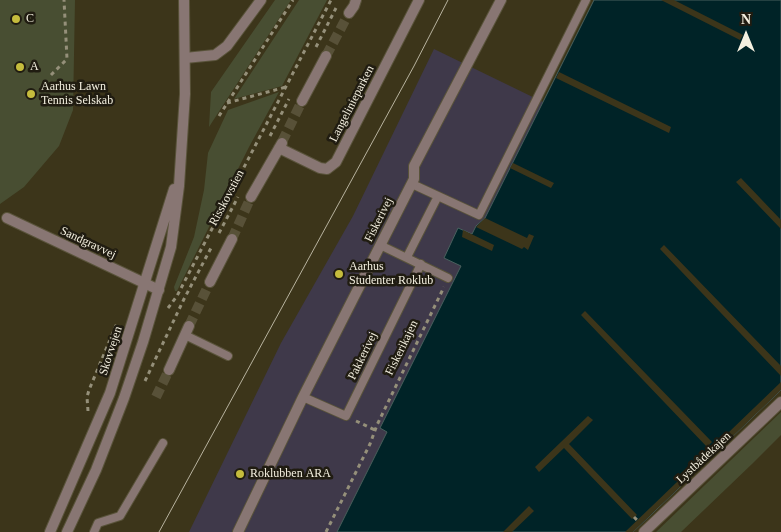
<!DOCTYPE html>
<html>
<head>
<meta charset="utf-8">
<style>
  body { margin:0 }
  #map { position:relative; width:781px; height:532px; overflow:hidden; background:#3c351a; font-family:Georgia,serif }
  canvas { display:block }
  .north { position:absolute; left:721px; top:10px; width:50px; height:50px; -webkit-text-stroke:4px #201c11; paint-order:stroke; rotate:0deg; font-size:14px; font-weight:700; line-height:20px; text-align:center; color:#f4f0e0 }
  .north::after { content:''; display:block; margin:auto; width:18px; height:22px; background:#f4f0e0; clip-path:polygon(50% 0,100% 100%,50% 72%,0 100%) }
</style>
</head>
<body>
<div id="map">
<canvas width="781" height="532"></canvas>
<div class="north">N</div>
</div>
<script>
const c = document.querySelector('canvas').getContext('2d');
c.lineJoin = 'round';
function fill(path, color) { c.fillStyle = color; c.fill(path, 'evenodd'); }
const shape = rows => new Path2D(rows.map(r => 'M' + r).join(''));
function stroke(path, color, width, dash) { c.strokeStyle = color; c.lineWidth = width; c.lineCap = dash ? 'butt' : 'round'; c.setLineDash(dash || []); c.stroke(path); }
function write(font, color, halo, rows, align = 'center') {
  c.font = font + ' Georgia,serif'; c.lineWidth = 5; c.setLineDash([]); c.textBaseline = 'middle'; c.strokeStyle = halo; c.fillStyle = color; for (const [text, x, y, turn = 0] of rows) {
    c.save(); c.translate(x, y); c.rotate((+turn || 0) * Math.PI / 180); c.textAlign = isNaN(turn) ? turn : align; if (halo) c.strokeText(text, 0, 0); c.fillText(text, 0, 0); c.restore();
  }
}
fill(shape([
  [434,49,543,102,485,218,476,226,472,234,444,257,462,266,380,428,387,432,337,532,189,532,281,343,353,216]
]), '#3f394a');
fill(shape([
  [0,0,75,0,73,110,59,146,24,187,0,204],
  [275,0,291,0,209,127,211,92],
  [299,0,327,0,282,86,234,99],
  [279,92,249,147,177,291,175,291,174,287,194,237,204,190,208,153,228,110],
  [781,412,781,435,752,464,681,532,656,532]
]), '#484e32');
const water = shape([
  [594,0,781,0,781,390,633,532,337,532,387,432,380,428,461,266,444,258,458,228,472,234,476,226,485,218,594,0]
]);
fill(water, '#002327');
stroke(water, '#49605e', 1);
fill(shape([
  [661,0,674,0,743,35,740,40],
  [559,72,671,127,669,133,556,78],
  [513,163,554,183,551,188,510,168],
  [741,178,781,220,781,229,736,182],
  [485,218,527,238,529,234,534,236,528,250,524,247,522,249,476,227],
  [463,230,494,245,492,251,462,237],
  [664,245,781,366,781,376,660,249],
  [585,311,712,442,707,447,581,315],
  [781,382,781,390,638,527,633,532,625,532],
  [588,416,593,420,569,444,637,515,632,519,564,448,539,472,535,467],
  [529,506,534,511,512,532,503,532]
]), '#3c351a');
stroke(shape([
  [326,56,349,13],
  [282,142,302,101],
  [232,239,251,197],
  [189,326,210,282],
  [156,397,169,370]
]), '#585138', 10, [10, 5]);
const service = shape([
  [412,184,479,215,586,0],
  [380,245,448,278],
  [407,257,438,196],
  [185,335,228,356],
  [303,397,346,416,421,264],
  [94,532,98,523,120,516,163,443]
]);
const pedestrian = shape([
  [644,532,781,402]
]);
const minor = shape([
  [349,13,354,6,356,0],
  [185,58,215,55,227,46,261,0],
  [302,101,326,56],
  [279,148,320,168,327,169,336,162,419,0],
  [251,197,282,143],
  [7,218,159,290],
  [210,282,232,239],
  [169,370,189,326],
  [238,532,303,397,414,179,414,166,501,0]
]);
const tertiary = shape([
  [50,532,110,393,174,189],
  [67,532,96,470,124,398,143,342,171,247,179,186,185,94,184,0]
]);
stroke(service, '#59533a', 10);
stroke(pedestrian, '#59533a', 12);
stroke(minor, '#59533a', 12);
stroke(tertiary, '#59533a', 12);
stroke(shape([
  [316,47,336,8],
  [51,75,67,59,64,0],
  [227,103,286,87],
  [219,116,293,0],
  [270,136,289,99],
  [219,233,238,197],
  [168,308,177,296,331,0],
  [145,381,184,299,211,248],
  [88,411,87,397,89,390,117,323],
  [356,421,375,430],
  [634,517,639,522],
  [326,532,370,444,377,425,444,287]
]), '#95907a', 3, [4, 4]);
stroke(service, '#887673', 8);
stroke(pedestrian, '#887673', 10);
stroke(minor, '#887673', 10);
stroke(tertiary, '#887673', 10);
stroke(shape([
  [159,532,414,66,448,0]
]), '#b8b39f', 1);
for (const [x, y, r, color] of [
  [16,19,5,"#c5bc3d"],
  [20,67,5,"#c5bc3d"],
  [31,94,5,"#c5bc3d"],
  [339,274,5,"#c5bc3d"],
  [240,474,5,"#c5bc3d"]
]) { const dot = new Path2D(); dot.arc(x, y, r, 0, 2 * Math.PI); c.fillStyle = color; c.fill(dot); stroke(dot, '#201c11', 2); }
write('12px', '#f4f0e0', '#201c11', [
  ["C",26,19],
  ["A",30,67],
  ["Aarhus Lawn",41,87],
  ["Tennis Selskab",41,101],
  ["Aarhus",349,267],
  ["Studenter Roklub",349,281],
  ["Roklubben ARA",250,474]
], 'left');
write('12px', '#f4f0e0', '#201c11', [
  ["Langelinieparken",352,104,-63],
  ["Risskovstien",227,198,-62],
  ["Fiskerivej",379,220,-63],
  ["Sandgravvej",88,243,25],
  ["Fiskerikajen",402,348,-64],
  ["Skovvejen",111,351,-72],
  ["Pakkerivej",363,356,-64],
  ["Lystbådekajen",704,458,-43]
]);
</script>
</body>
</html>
